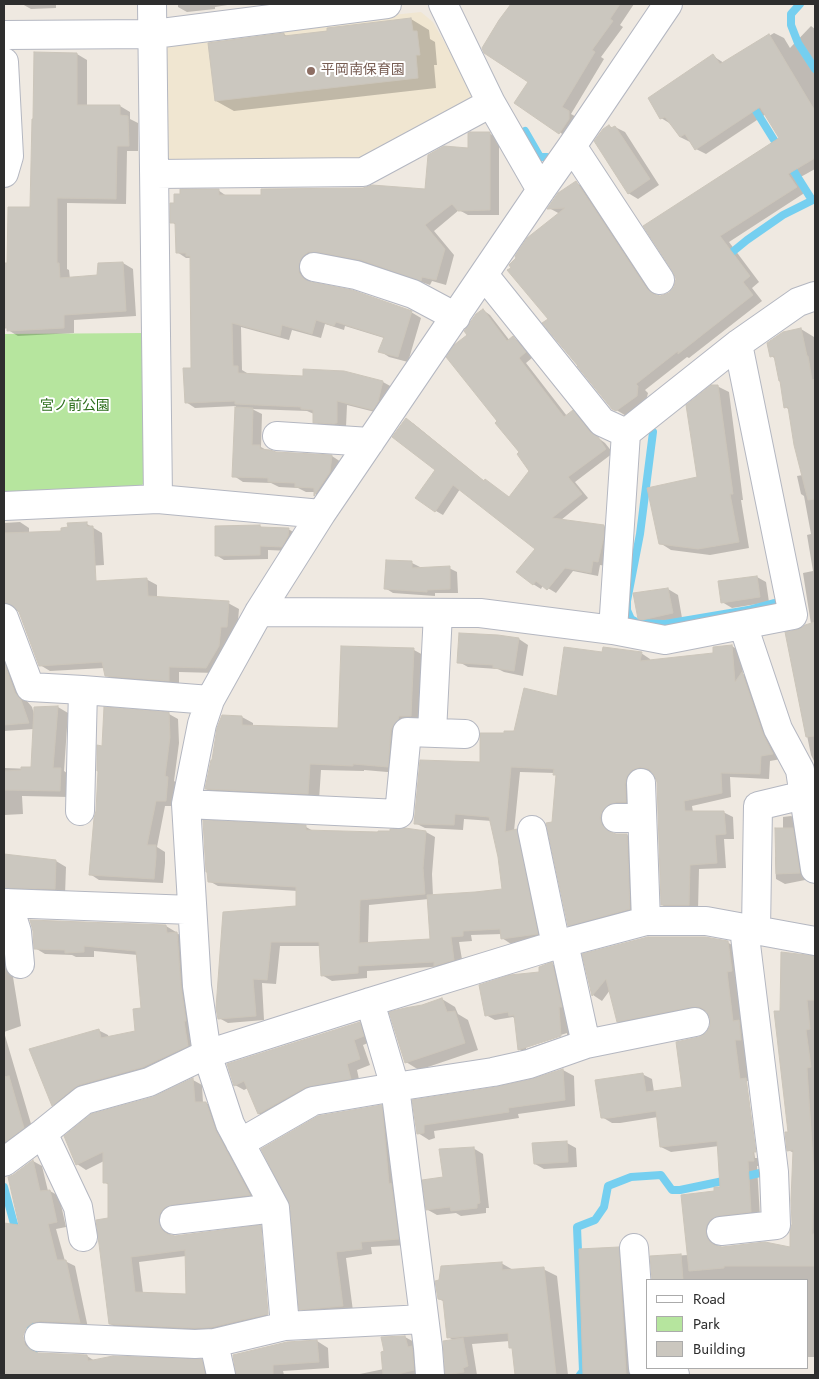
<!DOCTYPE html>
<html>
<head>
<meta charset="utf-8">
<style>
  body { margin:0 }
  #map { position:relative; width:819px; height:1379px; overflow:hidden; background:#efe9e1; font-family:Jost,sans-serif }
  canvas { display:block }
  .frame { position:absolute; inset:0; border:5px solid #2e2e2e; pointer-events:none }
  .legend { position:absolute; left:646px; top:1279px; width:162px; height:90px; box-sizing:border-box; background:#fff; border:1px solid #ababab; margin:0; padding:6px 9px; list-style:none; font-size:15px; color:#2e2e2e }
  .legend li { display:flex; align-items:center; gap:10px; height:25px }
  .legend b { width:25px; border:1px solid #ababab }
</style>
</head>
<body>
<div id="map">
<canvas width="819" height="1379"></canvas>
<div class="frame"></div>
<ul class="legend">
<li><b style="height:6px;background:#fff"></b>Road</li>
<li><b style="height:14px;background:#b6e59e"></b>Park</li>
<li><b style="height:14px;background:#cbc7bf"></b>Building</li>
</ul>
</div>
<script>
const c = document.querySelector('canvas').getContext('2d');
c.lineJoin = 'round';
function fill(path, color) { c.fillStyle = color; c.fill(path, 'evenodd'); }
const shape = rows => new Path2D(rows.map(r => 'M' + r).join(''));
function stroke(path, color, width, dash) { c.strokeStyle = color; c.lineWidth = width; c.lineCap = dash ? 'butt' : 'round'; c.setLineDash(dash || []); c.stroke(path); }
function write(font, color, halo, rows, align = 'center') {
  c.font = font + ' Jost,"Noto Sans JP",sans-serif'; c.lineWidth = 4; c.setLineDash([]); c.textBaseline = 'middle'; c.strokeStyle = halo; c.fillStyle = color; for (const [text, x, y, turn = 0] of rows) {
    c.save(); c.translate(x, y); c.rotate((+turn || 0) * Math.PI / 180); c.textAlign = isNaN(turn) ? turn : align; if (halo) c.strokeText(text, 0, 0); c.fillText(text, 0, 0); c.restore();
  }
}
fill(shape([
  [421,12,433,22,479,103,363,168,161,170,161,39]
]), '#f0e6d1');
fill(shape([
  [145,333,147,480,134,493,4,494,4,334]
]), '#b6e59e');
fill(shape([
  [22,4,56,4,56,8,31,9],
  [178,4,234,4,215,7,215,9,187,12,178,7],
  [512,4,634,4,620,25,623,27,601,57,604,59,571,114,578,118,570,139,515,103,529,82,500,21],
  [411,19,429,30,430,39,435,42,437,65,434,65,436,88,234,111,216,101,284,34,288,37],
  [811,26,815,29,815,169,797,179,806,192,729,242,759,282,752,288,762,301,689,358,687,357,645,390,648,393,646,401,626,416,623,414,613,408,550,319,560,214,549,208,576,183,586,188,657,296,660,297,670,294,781,139,766,114,706,154,696,149,690,142,680,137,671,124,661,118,713,56,724,63,774,33,784,38,790,48],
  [77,54,87,60,87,107,120,106,130,112,130,119,138,123,138,151,127,151,126,204,67,203,67,269,69,270,70,279,99,276,99,264,123,263,133,269,136,316,74,320,74,333,18,336,8,330,8,265,32,208],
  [609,126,613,128,615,127,625,132,659,185,638,199,628,193],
  [489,133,499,139,499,215,468,215,459,210,434,231,454,255,446,285,432,281,430,285,372,265,327,256,309,279,312,284,411,312,421,318,408,362,389,357,380,351,384,338,345,326,344,330,325,324,321,338,292,330,289,340,241,327,242,370,247,373,247,375,304,377,344,372,383,382,392,387,383,414,347,405,346,427,324,427,315,422,314,414,307,411,252,409,262,414,261,447,268,451,276,453,332,456,341,462,324,500,316,495,316,492,306,492,298,488,279,487,271,483,243,482,234,476,236,406,195,408,186,402,193,369,191,258,186,258,177,252,176,225,172,222,218,190,228,197,426,191,469,149],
  [483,310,490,315,510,341,513,338,521,342,533,357,526,363,567,416,573,412,580,416,597,437,605,443,613,453,575,482,588,498,561,520,604,526,611,531,606,566,600,565,598,576,573,571,556,593,543,585,541,589,533,584,536,548,460,489,443,515,436,511,436,470,406,419,414,424,485,482,510,498,531,471,521,453,499,421,469,335],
  [801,329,814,337,815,341,815,763,811,755,786,633,811,624,803,573,813,571,807,535,811,534,804,496,801,494,797,476,803,475,790,410,785,407,776,359,771,356],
  [717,386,729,392,743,500,741,500,749,548,710,555,671,550,660,543,698,478],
  [20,522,29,528,29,534,62,532,87,524,102,533,104,565,4,571,4,523],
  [260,526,263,528,288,529,297,534,290,551,268,550,268,559,224,560,216,555],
  [388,561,412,563,420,567,420,569,449,568,457,572,458,593,435,593,435,596,393,593,385,588],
  [757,577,766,582,769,602,732,608,722,602],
  [146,579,157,585,157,598,228,603,239,609,237,632,232,633,230,652,216,673,179,672,179,686,117,681,106,675,104,668,50,671,40,665,20,612,17,608,10,609,4,613,4,603,116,586],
  [668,589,678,595,682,618,653,624,640,618,635,594],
  [519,639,528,645,523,676,504,672,498,669,468,667,459,662],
  [4,642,26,700,32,707,35,717,58,707,68,713,64,771,71,776,70,797,22,796,23,814,4,815,4,742,5,768,32,769,34,729,4,731],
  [732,646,741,652,743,674,751,679,781,759,770,761,769,779,730,777,731,797,692,806,693,812,723,812,733,817,734,839,724,839,726,868,699,869,698,910,671,910,662,905,658,782,654,773,651,772,643,774,635,807,609,823,611,832,613,834,627,835,636,840,639,914,578,930,569,925,553,823,557,775,555,773,520,772,514,831,517,831,526,836,546,939,511,944,502,938,502,934,471,935,472,941,459,942,463,965,367,971,367,978,332,981,322,975,320,946,280,946,276,984,262,983,264,1020,228,1023,219,1018,217,1008,298,908,298,891,218,886,209,881,204,822,306,827,315,832,380,834,426,832,435,837,432,874,433,896,503,890,499,857,492,821,464,819,463,830,425,828,415,823,515,733,558,697,603,653,641,653,650,659,650,662,715,654],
  [429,899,431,940,368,943,369,905],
  [414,650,425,656,422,722,399,773,364,770,364,771,321,770,319,800,217,795,206,789,242,717,253,723,253,727,339,730],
  [169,714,178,719,179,743,174,781,177,783,175,806,165,806,157,847,165,852,165,863,163,883,99,880,90,874,104,747],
  [791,816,800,821,810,879,785,884,776,879,775,857,777,857,783,830,783,817],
  [4,856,56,861,66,867,65,895,4,898],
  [4,921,16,977,13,977,21,1026,4,1032,34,1134,12,1150,4,1145],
  [166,926,176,932,176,933,187,938,197,1051,63,1110,53,1105,98,1030,108,1035,109,1038,137,1032,143,1009,138,955,94,951,94,957,76,957,72,955,45,954,35,948],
  [727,942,737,948,741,976,736,977,742,1024,750,1044,744,1045,749,1081,755,1085,763,1166,757,1166,760,1217,715,1239,718,1247,791,1249,793,1225,794,1153,788,1150,789,1133,781,1012,813,958,815,957,815,1357,808,1357,808,1280,654,1280,652,1257,688,1255,716,1192,721,1188,719,1146,671,1152,661,1147,658,1117,620,1123,612,1123,602,1117,642,1074,652,1079,654,1092,683,1089,698,1039,706,1035,711,1028,712,1019,708,1012,703,1011,627,1026,618,1021,610,990,602,1001,593,995,584,955],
  [745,1081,748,1081,758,1158,755,1158],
  [552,964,561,969,568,1012,570,1041,529,1055,520,1050,515,1019,513,1017,495,1020,486,1015],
  [567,1033,567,1035,526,1049,526,1046],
  [442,999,455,1007,458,1014,468,1020,478,1050,419,1070,406,1062,422,1006],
  [359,1023,369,1029,373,1041,363,1045,370,1065,357,1070,360,1084,269,1119,259,1114,248,1088,244,1090,235,1085],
  [563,1070,574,1076,575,1106,518,1114,519,1118,434,1131,435,1138,429,1140,418,1133,414,1101,497,1088,533,1080],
  [193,1080,202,1085,203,1103,206,1103,215,1108,258,1200,167,1228,171,1236,175,1237,261,1227,270,1232,277,1319,222,1332,119,1329,110,1324,109,1185,104,1182,104,1161,86,1170,77,1164,66,1136,154,1098],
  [260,1231,263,1231,270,1320,268,1320],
  [186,1256,187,1295,143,1293,139,1262],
  [381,1106,392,1113,409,1245,371,1247,372,1254,346,1258,353,1311,311,1315,300,1309],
  [567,1143,576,1148,577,1167,544,1169,535,1164],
  [473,1148,483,1154,489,1208,486,1208,486,1213,461,1216,456,1213,437,1215,428,1210,444,1178],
  [33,1161,42,1166,48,1191,50,1191,59,1196,66,1227,56,1229,65,1261,75,1266,88,1328,38,1330,30,1325,31,1297,4,1293,4,1224,20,1227,14,1176],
  [618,1248,627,1254,634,1375,584,1375,580,1250],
  [501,1263,515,1271,543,1269,557,1276,568,1375,516,1375,514,1349,511,1347,510,1341,472,1344,477,1375,446,1375,444,1342,453,1340,448,1337,445,1302,439,1299],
  [405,1337,416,1343,425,1375,355,1375,384,1369],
  [4,1339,24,1341,35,1347,38,1354,87,1356,95,1361,201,1361,212,1367,214,1375,4,1375],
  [317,1341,328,1348,329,1368,283,1371,284,1375,237,1375,238,1372,287,1343]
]), '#0003');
stroke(shape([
  [800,4,791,14,791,25,798,43,815,69],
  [751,103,779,148],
  [525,131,540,157,547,157],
  [788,162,812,200],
  [725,258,747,240,783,215,815,199],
  [653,432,640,534,627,601,627,610,631,619,638,623,665,624,748,610,774,603],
  [739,1178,764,1172],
  [4,1187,17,1235],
  [29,1315,36,1375],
  [580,1375,583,1371,577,1227,595,1220,604,1207,608,1186,631,1177,661,1175,672,1190,680,1190,728,1180]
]), '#75cff0', 8);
const building = shape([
  [511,4,620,4,610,19,613,21,592,50,595,52,562,107,569,111,569,119,559,134,514,103,528,82,484,53,482,48,499,20,511,4],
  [411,18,413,31,417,31,420,55,416,55,418,78,215,101,208,43,284,33,284,36,327,31,327,28,411,18],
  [769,34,815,111,815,158,788,174,797,187,720,236,750,276,743,282,753,295,678,354,678,351,636,384,638,386,637,396,616,411,612,409,577,366,578,366,542,323,548,319,507,270,511,268,509,265,516,258,515,256,527,238,565,208,547,209,558,193,576,181,647,289,653,294,660,296,669,293,674,287,676,279,673,272,643,226,779,138,760,107,695,150,685,134,680,137,665,117,660,119,648,98,713,54,720,64,769,34],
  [34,52,77,53,77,105,120,105,120,115,128,116,129,146,117,146,116,199,57,198,57,263,59,263,60,278,97,275,98,263,123,262,126,311,64,315,64,328,7,331,7,328,5,328,4,263,7,263,8,207,30,207,32,119,33,119,34,52],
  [609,125,611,128,615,126,650,179,628,194,594,141,603,129,609,125],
  [470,132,490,132,490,210,458,211,452,204,425,225,445,249,436,280,422,277,421,281,361,260,317,252,308,252,302,257,299,264,299,273,304,279,311,282,352,290,412,311,398,357,378,352,384,337,336,322,334,326,316,320,312,334,282,325,280,336,232,323,233,366,238,366,238,373,303,376,303,369,344,371,383,381,378,402,373,410,337,401,337,423,335,423,335,424,313,423,313,410,301,409,301,407,235,404,235,401,185,403,183,368,191,368,190,256,186,256,186,253,176,253,175,223,170,223,170,203,174,203,174,194,180,194,180,189,219,189,219,195,261,195,261,189,363,188,372,185,425,189,428,155,444,146,468,148,468,133,470,132],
  [483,309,507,341,513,336,526,352,519,358,564,417,573,410,590,432,598,437,606,449,568,477,582,494,552,518,604,525,604,536,598,562,593,561,591,573,565,568,547,590,536,581,533,585,516,572,535,549,453,485,435,512,415,498,435,470,392,437,406,418,484,481,485,479,509,497,529,471,517,454,519,452,495,423,497,421,446,357,454,345,467,335,464,331,476,314,483,309],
  [801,328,807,356,808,356,812,380,815,379,815,499,808,500,794,445,788,407,784,408,780,381,779,381,774,356,770,357,767,343,783,332,801,328],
  [711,385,718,385,733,494,730,494,739,542,698,549,659,544,647,488,697,477,686,405,711,385],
  [235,407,253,408,252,445,260,445,260,449,270,450,276,452,332,455,330,472,314,496,314,488,295,487,295,483,268,482,268,478,232,477,235,407],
  [87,522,87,526,93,526,96,581,147,578,148,596,229,601,227,627,221,627,219,646,206,668,169,667,169,681,105,676,102,662,39,666,19,612,13,606,7,603,4,603,4,533,61,531,61,528,68,527,67,523,87,522],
  [260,525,260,527,289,528,288,536,282,547,260,546,260,555,215,556,215,526,260,525],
  [386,560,412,561,412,568,450,566,450,589,427,590,427,592,384,589,386,560],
  [757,576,760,597,721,603,718,581,757,576],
  [668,588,673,613,642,620,638,619,633,593,668,588],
  [815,622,815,736,806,737,785,632,796,630,803,627,805,625,815,622],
  [459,633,498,635,519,638,514,671,493,668,493,665,457,663,459,633],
  [732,645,735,682,742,672,763,734,773,754,761,756,760,774,721,773,722,793,684,801,685,811,724,811,726,834,715,835,717,863,690,865,689,905,661,905,657,782,654,775,649,769,640,767,632,770,627,776,625,784,626,802,616,802,608,805,602,811,600,818,602,825,608,831,616,834,627,834,630,909,568,926,546,823,552,822,556,775,553,775,554,769,511,767,505,832,517,829,538,934,501,939,500,929,463,931,463,936,451,937,454,960,434,966,434,962,358,966,358,973,321,976,319,942,271,942,267,980,253,979,256,1016,218,1019,216,1008,223,912,296,906,296,887,208,882,207,872,206,872,203,820,306,825,306,830,378,832,378,831,390,831,390,829,405,828,426,831,423,868,425,894,360,900,359,943,430,939,427,895,475,892,502,889,498,857,489,817,455,814,454,825,414,824,420,760,480,762,480,733,504,733,504,731,514,731,524,688,557,696,564,647,602,652,603,647,642,652,640,661,713,653,713,647,732,645],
  [341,646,414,648,411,716,399,716,398,720,394,724,391,730,388,767,353,764,353,766,310,764,308,794,205,789,211,760,212,760,217,728,222,715,242,716,242,725,338,728,341,646],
  [4,662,15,693,21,700,29,723,4,725,4,662],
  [58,706,53,768,61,768,60,791,4,790,4,771,21,770,21,767,31,767,34,707,58,706],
  [104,707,169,712,170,737,165,776,168,777,166,801,156,801,147,845,156,845,156,857,154,879,89,875,94,818,96,811,98,771,97,771,97,745,102,746,104,707],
  [775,828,793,828,800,873,776,874,775,828],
  [4,854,56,860,55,889,4,888,4,854],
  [30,920,166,925,167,933,177,932,181,987,186,1021,184,1021,188,1046,143,1067,79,1085,74,1088,52,1106,29,1049,99,1029,101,1038,135,1031,133,1009,141,1008,136,951,84,946,84,952,65,953,65,950,34,949,33,931,30,920],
  [648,937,705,937,728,941,732,971,727,972,733,1021,739,1020,741,1040,735,1040,740,1079,746,1078,756,1152,753,1152,754,1161,748,1161,751,1212,719,1216,711,1219,707,1225,706,1233,709,1241,714,1245,722,1247,765,1242,790,1247,790,1232,792,1224,791,1200,793,1150,787,1151,785,1132,788,1132,774,1011,780,1011,781,952,815,956,815,1000,807,1000,810,1029,806,1030,811,1067,807,1068,814,1177,812,1234,814,1234,815,1266,724,1266,724,1268,689,1271,681,1195,714,1191,714,1187,720,1187,717,1141,660,1147,656,1111,609,1118,601,1118,595,1080,643,1073,646,1092,682,1087,676,1042,699,1037,706,1033,710,1026,710,1018,706,1011,700,1007,692,1007,617,1022,606,979,592,996,582,954,648,937],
  [552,962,562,1007,559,1007,561,1036,518,1050,514,1015,509,1016,508,1012,485,1016,479,985,510,975,539,972,539,967,552,962],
  [442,998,447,1012,455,1011,465,1043,405,1063,389,1012,405,1008,422,1005,442,998],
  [360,1022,364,1036,354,1040,360,1059,347,1064,351,1079,306,1087,258,1114,244,1081,234,1086,227,1064,360,1022],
  [563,1069,565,1100,508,1108,509,1112,424,1125,424,1133,417,1134,412,1100,496,1087,532,1079,563,1069],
  [9,1076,24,1128,4,1143,4,1077,9,1076],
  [193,1078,195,1102,206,1102,216,1131,250,1195,172,1205,164,1208,160,1213,159,1222,162,1230,167,1234,175,1236,261,1225,268,1314,212,1327,195,1328,109,1324,96,1220,108,1218,108,1183,103,1183,103,1152,76,1165,64,1136,91,1114,153,1097,193,1078],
  [185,1250,186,1294,135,1292,131,1257,185,1250],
  [382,1105,389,1184,391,1183,399,1239,361,1242,362,1249,336,1252,343,1306,299,1310,290,1206,261,1149,318,1116,382,1105],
  [567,1141,568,1162,534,1164,532,1143,567,1141],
  [474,1147,480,1203,477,1204,477,1208,451,1211,450,1207,426,1210,422,1180,443,1177,439,1149,474,1147],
  [33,1160,40,1191,50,1190,57,1222,48,1224,57,1260,66,1260,80,1323,40,1321,32,1323,26,1328,23,1336,25,1345,31,1350,38,1353,87,1355,88,1361,113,1356,202,1359,205,1375,4,1375,4,1223,19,1225,8,1177,13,1175,33,1160],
  [619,1247,626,1374,583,1375,579,1249,619,1247],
  [681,1254,683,1280,652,1280,650,1256,681,1254],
  [502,1262,502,1270,544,1267,556,1375,515,1375,512,1348,509,1348,508,1333,447,1338,443,1300,438,1299,435,1281,439,1280,441,1266,502,1262],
  [405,1336,408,1347,412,1346,414,1370,394,1375,383,1375,381,1352,384,1351,381,1337,405,1336],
  [463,1338,468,1366,463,1368,464,1372,445,1375,443,1341,463,1338],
  [317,1340,319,1362,273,1365,273,1375,236,1375,233,1355,287,1342,317,1340]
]);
fill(building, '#cbc7bf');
stroke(building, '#cbc5ba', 1);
const minor = shape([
  [152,4,158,499],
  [443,4,491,103,541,190],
  [4,35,154,34,387,4],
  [4,62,9,156,4,173],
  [572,146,660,280],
  [155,174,363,172,491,103],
  [314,267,356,275,413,294,456,317],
  [484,275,602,422,626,433],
  [277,436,370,442],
  [4,506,158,499,321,514],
  [259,612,480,613,613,630,665,640,793,615,738,344],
  [4,618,30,687,83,690,210,700],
  [743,625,778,729,800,770,815,869],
  [613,630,626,433,738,344,798,302,815,296],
  [432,732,438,613],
  [641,783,646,921],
  [186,804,399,814,407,732,465,734],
  [80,811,83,690],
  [616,818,642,818],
  [532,830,556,945],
  [4,903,192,910],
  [8,903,17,932,20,964],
  [756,930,758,806,804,795],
  [564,943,586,1044],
  [370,1002,395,1087,428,1348,430,1375],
  [43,1133,78,1207,83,1237],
  [240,1143,313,1101,395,1087,493,1072,529,1064,586,1044,695,1022],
  [4,1162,43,1133,84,1100,149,1082,207,1054,370,1002,556,945,646,921,706,921,815,941],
  [174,1220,275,1208],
  [721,1231,776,1225,774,1172,744,928],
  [634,1248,643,1368,668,1368,675,1375],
  [285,1326,424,1319],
  [39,1337,195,1344,214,1343],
  [221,1375,214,1343,285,1326,275,1208,230,1124,207,1054,197,986,186,804,202,724,210,700,259,612,321,514,541,190,572,146,668,4]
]);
stroke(minor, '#b4b7c1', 30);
stroke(minor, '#fff', 28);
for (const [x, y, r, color] of [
  [311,71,5,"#8d6e63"]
]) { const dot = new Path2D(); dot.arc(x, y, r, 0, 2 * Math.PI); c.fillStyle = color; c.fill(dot); stroke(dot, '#fff', 2); }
write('14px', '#785e54', '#fff', [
  ["平岡南保育園",321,71]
], 'left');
write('14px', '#2c6e1b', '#fff', [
  ["宮ノ前公園",75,407]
]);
</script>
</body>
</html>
